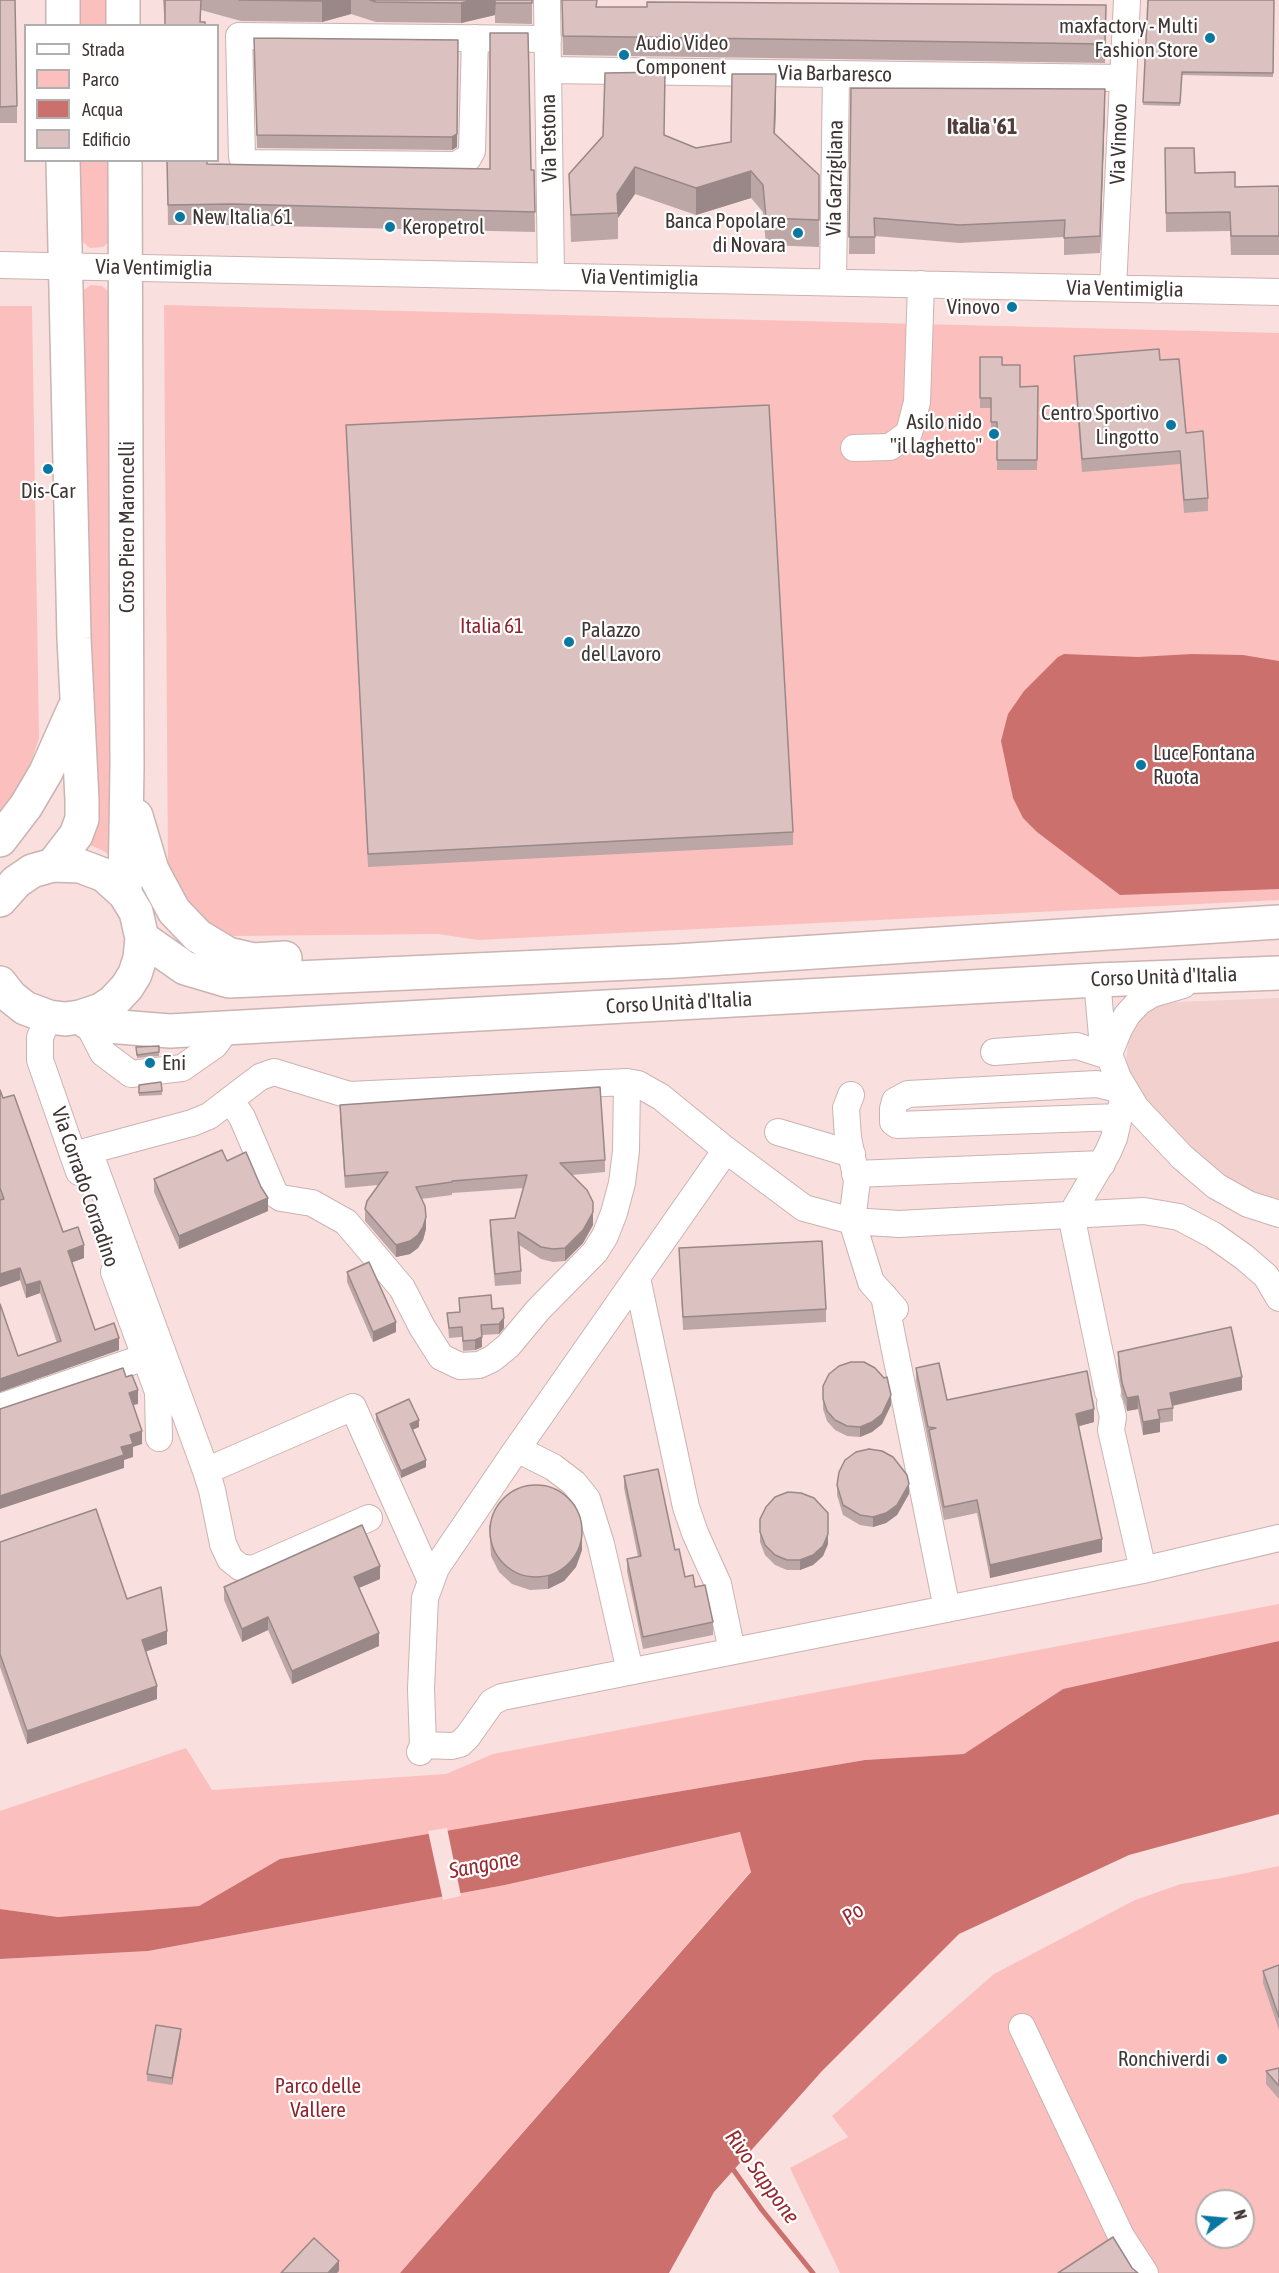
<!DOCTYPE html>
<html>
<head>
<meta charset="utf-8">
<style>
  body { margin:0 }
  #map { position:relative; width:1279px; height:2273px; overflow:hidden; background:#f9dfdd; font-family:"Asap Condensed",sans-serif }
  canvas { display:block }
  .legend { position:absolute; left:24px; top:24px; width:195px; height:138px; box-sizing:border-box; background:#fff; border:2px solid #b2aeae; margin:0; padding:8px 10px; list-style:none; font-size:18px; color:#3e3534 }
  .legend li { display:flex; align-items:center; gap:12px; height:30px }
  .legend b { width:30px; border:2px solid #b2aeae }
  .north { position:absolute; left:1195px; top:2189px; width:60px; height:60px; box-sizing:border-box; background:#fff; border:2px solid #b2aeae; border-radius:50%; rotate:74deg; font-size:16px; font-weight:700; line-height:24px; text-align:center; color:#3e3534 }
  .north::after { content:''; display:block; margin:auto; width:21px; height:27px; background:#0877a1; clip-path:polygon(50% 0,100% 100%,50% 72%,0 100%) }
</style>
</head>
<body>
<div id="map">
<canvas width="1279" height="2273"></canvas>
<ul class="legend">
<li><b style="height:8px;background:#fff"></b>Strada</li>
<li><b style="height:16px;background:#fbc0bd"></b>Parco</li>
<li><b style="height:16px;background:#cc706d"></b>Acqua</li>
<li><b style="height:16px;background:#dbc2c1"></b>Edificio</li>
</ul>
<div class="north">N</div>
</div>
<script>
const c = document.querySelector('canvas').getContext('2d');
c.lineJoin = 'round';
function fill(path, color) { c.fillStyle = color; c.fill(path, 'evenodd'); }
const shape = rows => new Path2D(rows.map(r => 'M' + r).join(''));
function stroke(path, color, width, dash) { c.strokeStyle = color; c.lineWidth = width; c.lineCap = dash ? 'butt' : 'round'; c.setLineDash(dash || []); c.stroke(path); }
function write(font, color, halo, rows, align = 'center') {
  c.font = font + ' "Asap Condensed",sans-serif'; c.lineWidth = 4.5; c.setLineDash([]); c.textBaseline = 'middle'; c.strokeStyle = halo; c.fillStyle = color; for (const [text, x, y, turn = 0] of rows) {
    c.save(); c.translate(x, y); c.rotate((+turn || 0) * Math.PI / 180); c.textAlign = isNaN(turn) ? turn : align; if (halo) c.strokeText(text, 0, 0); c.fillText(text, 0, 0); c.restore();
  }
}
fill(shape([
  [1279,998,1279,1202,1235,1187,1160,1122,1129,1074,1126,1062,1129,1036,1134,1025,1155,1003]
]), '#f1d0cd');
fill(shape([
  [77,0,110,0,110,25,77,25],
  [78,161,112,161,113,231,109,242,103,247,90,248,83,242,79,232],
  [91,285,102,286,110,293,117,860,102,850,82,842,81,292],
  [164,305,1279,333,1279,900,478,940,438,934,233,936,191,912,168,868],
  [0,306,32,306,39,738,28,772,0,815],
  [1279,1604,1279,1641,1063,1689,964,1754,865,1760,281,1859,199,1906,58,1917,0,1909,0,1811,186,1748,212,1790,446,1774,493,1754],
  [741,1832,751,1871,400,2273,0,2273,0,1959,148,1951,505,1885],
  [1279,1866,1279,2273,840,2273,790,2168,848,2137,832,2116,994,1974,1135,1900,1181,1884,1222,1878],
  [1207,2201,1243,2201,1243,2237,1207,2237]
]), '#fbc0bd');
fill(shape([
  [1064,654,1138,657,1192,654,1243,655,1279,661,1279,889,1120,895,1037,832,1023,818,1013,798,1001,741,1008,714,1024,691,1058,657],
  [1279,1641,1279,1814,1129,1855,959,1934,822,2071,714,2192,669,2273,400,2273,751,1872,740,1832,505,1885,148,1951,0,1959,0,1909,58,1917,199,1906,280,1859,865,1760,964,1754,1063,1689]
]), '#cc706d');
fill(shape([
  [447,1828,461,1896,443,1900,428,1831]
]), '#f9dfdd');
stroke(shape([
  [730,2165,762,2210,813,2273]
]), '#cc706d', 5);
const minor = shape([
  [547,0,551,276],
  [475,38,472,151,468,158,456,165,246,163,242,157,239,36,548,39],
  [548,70,1122,78],
  [0,265,1279,292],
  [833,282,836,74],
  [1113,288,1127,0],
  [854,448,890,447,909,433,917,402,921,284],
  [1097,980,1102,1036,1118,1078,1136,1108,1182,1157,1216,1186,1248,1204,1279,1214],
  [49,1017,40,1037,40,1060,79,1172],
  [87,1022,103,1053,131,1074,182,1068,215,1045,228,1027],
  [994,1052,1077,1046,1108,1056],
  [1108,1056,1119,1029,1127,1015,1139,1002,1152,994,1183,985],
  [851,1095,846,1108,848,1138,857,1181,852,1221,871,1282,895,1309],
  [230,1100,242,1117,275,1194,281,1198,312,1203,346,1222,402,1288,422,1327,441,1357,460,1366,479,1365,492,1359,508,1346,538,1310,595,1252,605,1236,614,1213,622,1183,626,1151,627,1082],
  [778,1132,852,1154],
  [89,1151,206,1471,353,1407,431,1581],
  [73,1155,192,1123,209,1116,260,1077,274,1072,349,1095,627,1082,638,1084,661,1097,726,1150,804,1208,852,1221,899,1224,1144,1211,1179,1217,1213,1235,1244,1257,1266,1276,1279,1298],
  [855,1174,1102,1164],
  [114,1272,158,1392,159,1438],
  [637,1278,686,1507,695,1533,718,1584,732,1651],
  [884,1296,947,1609],
  [1108,1392,1071,1215,1108,1152,1114,1138,1119,1117,1125,1091,1097,1084,908,1094,895,1101,893,1109,893,1122,897,1125,1119,1117],
  [1110,1404,1113,1417,1111,1430,1143,1570],
  [0,1407,145,1357],
  [517,1449,553,1467,574,1483,587,1499,601,1544,630,1671],
  [206,1471,212,1490,223,1544,230,1559,240,1567,253,1569,369,1518],
  [423,1745,452,1746,460,1744,468,1736,492,1702,502,1697,1143,1570,1279,1538],
  [420,1752,423,1745,421,1689,425,1598,436,1568,512,1456,726,1150],
  [1022,2027,1121,2236,1145,2273]
]);
const major = shape([
  [123,0,123,26],
  [63,26,63,0],
  [125,160,127,767,125,894],
  [136,816,152,870,174,911,198,936,228,954,254,960,285,958],
  [0,840,26,806,46,772,74,709],
  [53,865,76,835,82,819,82,800,74,638,63,160],
  [0,900,16,882,32,871,53,865,80,866,104,875,125,894,136,912,142,938,140,958,135,974,127,987,113,1002,101,1010,80,1017,65,1019,49,1017,25,1008,11,997,0,983],
  [142,938,185,968,229,981,676,961,1279,922],
  [80,1017,87,1022,107,1026,170,1031,1097,980,1279,973]
]);
stroke(minor, '#cbb3b1', 28);
stroke(major, '#cbb3b1', 36);
stroke(minor, '#fff', 26);
stroke(major, '#fff', 33);
fill(shape([
  [0,0,17,106,17,123,0,123],
  [163,0,532,0,532,24,495,23,495,15,461,23,376,22,351,14,322,22,241,21,201,10,201,22,165,26],
  [562,0,598,7,1106,24,1105,63,563,55],
  [1148,0,1274,0,1273,77,1182,75,1180,106,1143,105],
  [254,38,458,40,457,147,452,150,257,148],
  [851,88,1105,106,1100,253,1064,255,1064,237,960,243,875,236,875,254,849,254],
  [776,101,775,134,819,175,819,247,766,245,763,212,751,198,696,215,635,194,618,218,618,239,571,242,569,174,603,136,664,135,696,148,731,142],
  [1165,148,1195,173,1235,187,1279,186,1279,255,1231,255,1230,231,1166,232],
  [167,160,207,164,534,170,535,232,232,225,168,225],
  [1074,356,1160,360,1208,498,1208,511,1184,513,1180,464,1082,472,1074,369],
  [980,357,1002,365,1020,387,1038,386,1037,470,997,470,997,432,991,432,991,408,980,408],
  [346,425,793,832,793,845,368,867],
  [159,1046,159,1056,137,1058,136,1047],
  [161,1082,162,1095,139,1096,139,1085],
  [0,1090,3,1098,63,1232,84,1258,72,1262,95,1330,119,1350,0,1392,0,1304,18,1356,57,1343,40,1293,26,1298,20,1280,0,1287],
  [340,1105,605,1160,605,1172,572,1175,593,1225,583,1243,565,1261,553,1262,541,1259,519,1245,521,1271,521,1284,495,1286,490,1233,490,1220,515,1218,524,1188,452,1193,452,1195,421,1199,426,1229,423,1240,418,1248,410,1254,396,1257,365,1221,365,1209,378,1185,345,1188,340,1117],
  [227,1161,268,1211,179,1249,154,1192,154,1179],
  [679,1248,826,1309,826,1322,683,1330],
  [347,1272,396,1332,373,1342,347,1282],
  [459,1298,492,1309,504,1328,499,1334,482,1335,482,1347,475,1350,463,1351,462,1337,449,1338,447,1313,460,1312],
  [1118,1352,1242,1390,1173,1406,1173,1421,1160,1423,1160,1432,1143,1435,1138,1409,1127,1411,1122,1396,1118,1365],
  [916,1368,947,1400,1094,1422,1079,1426,1102,1552,990,1578,977,1513,944,1520,916,1381],
  [823,1386,891,1405,882,1424,872,1432,860,1437,847,1436,835,1430,827,1421,823,1409],
  [376,1414,419,1427,412,1430,426,1467,401,1478,376,1421],
  [624,1476,675,1550,685,1577,695,1587,713,1622,713,1635,643,1649,627,1571,627,1559,638,1557,624,1488],
  [837,1485,909,1494,897,1515,886,1523,873,1527,860,1525,843,1515,837,1495],
  [760,1519,828,1544,823,1556,813,1565,800,1570,787,1570,775,1565,765,1555,760,1542],
  [489,1525,582,1550,576,1567,564,1581,548,1589,530,1590,512,1584,499,1572,491,1556],
  [0,1542,127,1599,167,1644,146,1651,157,1699,27,1744,0,1667],
  [380,1579,359,1588,379,1646,292,1684,268,1630,242,1642,224,1600,224,1587],
  [1279,1965,1279,2030,1263,1983,1263,1971],
  [181,2036,172,2085,147,2081,147,2074],
  [1279,2068,1279,2099,1266,2084,1266,2071]
]), '#bca7a6');
fill(shape([
  [327,0,351,0,351,14,322,22,322,1],
  [472,0,496,0,495,15,461,23,461,3],
  [458,40,457,147,452,150,452,137],
  [776,74,776,101,774,160,774,133],
  [1105,89,1105,106,1100,253,1100,236],
  [635,167,635,194,618,218,617,194],
  [751,171,751,198,696,215,696,188],
  [268,1198,268,1211,179,1249,179,1236],
  [593,1212,593,1225,583,1243,565,1261,565,1248],
  [426,1217,426,1229,423,1240,418,1248,410,1254,396,1257,396,1245],
  [84,1245,84,1258,68,1264,68,1251],
  [20,1268,20,1280,0,1287,0,1274],
  [40,1281,40,1293,26,1298,26,1285],
  [504,1318,504,1328,499,1334,499,1324],
  [396,1322,396,1332,373,1342,373,1332],
  [482,1337,482,1347,475,1350,475,1340],
  [119,1338,119,1350,0,1392,0,1379],
  [1242,1377,1242,1390,1170,1406,1170,1393],
  [138,1390,138,1404,129,1406,129,1393],
  [891,1395,891,1405,882,1424,872,1432,860,1437,860,1427],
  [1138,1396,1138,1409,1127,1411,1127,1398],
  [1094,1409,1094,1422,1076,1427,1076,1414],
  [1160,1419,1160,1432,1143,1435,1143,1422],
  [419,1420,419,1427,410,1431,410,1424],
  [142,1431,142,1444,133,1447,133,1457,124,1460,124,1468,0,1509,0,1496,121,1447,130,1435],
  [426,1460,426,1467,401,1478,401,1471],
  [909,1484,909,1494,897,1515,886,1523,873,1527,873,1517],
  [828,1513,828,1544,823,1556,813,1565,800,1570,800,1560],
  [582,1537,582,1550,576,1567,564,1581,548,1589,548,1576],
  [1102,1539,1102,1552,990,1578,990,1565],
  [380,1566,380,1579,354,1590,354,1577],
  [268,1617,268,1630,242,1642,242,1629],
  [167,1631,167,1644,142,1653,142,1640],
  [379,1633,379,1646,292,1684,292,1671],
  [157,1686,157,1699,27,1744,27,1731],
  [181,2029,181,2036,172,2085,172,2078],
  [339,2261,339,2271,337,2273,328,2273]
]), '#998887');
const building = shape([
  [0,0,15,0,17,106,0,107,0,0],
  [165,0,201,0,200,22,205,22,205,26,165,26,165,0],
  [239,0,327,0,322,1,239,0],
  [370,0,472,0,461,3,376,2,370,0],
  [495,0,532,0,532,3,495,3,495,0],
  [562,0,597,0,596,7,647,7,647,2,1106,5,1105,44,563,36,562,0],
  [1148,0,1274,0,1273,73,1182,72,1180,103,1143,102,1148,0],
  [490,33,528,33,531,170,534,170,535,212,232,204,168,205,167,160,207,160,207,164,490,169,490,33],
  [254,38,458,40,457,134,452,137,257,135,254,38],
  [665,72,664,135,696,148,731,142,732,74,776,74,774,133,819,175,819,220,766,218,763,185,751,171,696,188,635,167,617,194,618,213,571,215,569,174,603,136,605,73,665,72],
  [851,88,1105,89,1100,236,1064,238,1065,220,960,225,874,218,875,237,849,237,851,88],
  [1165,148,1194,148,1195,173,1235,172,1235,187,1279,186,1279,236,1231,236,1230,212,1166,213,1165,148],
  [1159,349,1160,360,1179,359,1186,433,1203,431,1208,498,1184,500,1180,451,1082,459,1074,356,1159,349],
  [980,357,1002,357,1002,365,1020,365,1020,387,1038,386,1037,460,997,460,997,422,991,422,991,398,980,398,980,357],
  [769,405,793,832,368,854,346,425,769,405],
  [159,1046,159,1052,137,1055,136,1047,159,1046],
  [161,1082,162,1091,139,1093,139,1085,161,1082],
  [600,1087,605,1160,560,1163,587,1190,593,1202,593,1212,583,1230,565,1248,553,1249,541,1247,518,1232,521,1271,495,1274,490,1220,515,1218,527,1175,452,1181,452,1182,416,1187,425,1206,426,1217,423,1227,418,1235,410,1241,396,1245,365,1209,367,1201,388,1172,345,1176,340,1105,600,1087],
  [0,1090,3,1098,14,1095,63,1232,78,1227,84,1245,68,1251,95,1330,114,1323,119,1338,0,1379,0,1304,18,1356,61,1341,40,1281,26,1285,20,1268,0,1274,0,1200,4,1199,0,1188,0,1090],
  [222,1150,227,1161,246,1152,261,1187,268,1198,179,1236,154,1179,222,1150],
  [822,1241,826,1309,683,1317,679,1248,822,1241],
  [369,1262,396,1322,373,1332,347,1272,369,1262],
  [491,1295,492,1309,503,1308,504,1318,499,1324,481,1325,482,1337,475,1340,463,1341,462,1327,449,1328,447,1313,460,1312,459,1298,491,1295],
  [1231,1327,1242,1377,1170,1393,1173,1408,1158,1410,1160,1419,1143,1422,1138,1396,1127,1398,1122,1383,1118,1352,1231,1327],
  [851,1362,864,1362,875,1368,884,1378,887,1377,891,1395,882,1414,872,1422,860,1427,847,1426,835,1420,827,1411,823,1399,823,1386,829,1374,839,1366,851,1362],
  [939,1363,947,1400,1087,1371,1094,1409,1076,1414,1102,1539,990,1565,977,1500,944,1507,929,1430,936,1428,928,1427,916,1368,939,1363],
  [123,1368,126,1377,132,1375,138,1390,129,1393,142,1431,130,1435,133,1444,121,1447,124,1455,0,1496,0,1409,123,1368],
  [409,1399,419,1420,410,1424,426,1460,401,1471,376,1414,409,1399],
  [869,1449,882,1451,893,1457,907,1475,909,1484,897,1505,886,1513,873,1517,860,1515,843,1505,837,1485,839,1472,845,1460,856,1452,869,1449],
  [658,1469,675,1550,679,1549,685,1577,693,1575,695,1587,705,1585,713,1622,643,1637,627,1559,641,1556,624,1476,658,1469],
  '490 1531a46 46 0 1 1 92 0a46 46 0 1 1-92 0Z',
  [788,1492,801,1493,814,1498,828,1513,828,1534,823,1546,813,1555,800,1560,787,1560,775,1555,765,1545,760,1532,760,1519,766,1507,775,1497,788,1492],
  [96,1509,127,1599,161,1587,167,1631,142,1640,157,1686,27,1731,0,1654,0,1542,96,1509],
  [362,1525,380,1566,354,1577,379,1633,292,1671,268,1617,242,1629,224,1587,362,1525],
  [1279,1965,1279,2017,1263,1971,1279,1965],
  [156,2025,181,2029,172,2078,147,2074,156,2025],
  [1279,2068,1279,2086,1266,2071,1279,2068],
  [1113,2237,1132,2268,1138,2273,1058,2273,1113,2237],
  [314,2238,339,2261,328,2273,281,2273,314,2238]
]);
fill(building, '#dbc2c1');
stroke(building, '#998887', 1.5);
for (const [x, y, r, color] of [
  [1210,38,6,"#0877a1"],
  [624,55,6,"#0877a1"],
  [180,217,6,"#0877a1"],
  [390,227,6,"#0877a1"],
  [798,233,6,"#0877a1"],
  [1012,307,6,"#0877a1"],
  [1171,425,6,"#0877a1"],
  [994,434,6,"#0877a1"],
  [48,469,6,"#0877a1"],
  [569,642,6,"#0877a1"],
  [1141,765,6,"#0877a1"],
  [150,1063,6,"#0877a1"],
  [1222,2059,6,"#0877a1"]
]) { const dot = new Path2D(); dot.arc(x, y, r, 0, 2 * Math.PI); c.fillStyle = color; c.fill(dot); stroke(dot, '#fff', 2); }
write('21px', '#3e3534', '#fff', [
  ["maxfactory - Multi",1198,26],
  ["Fashion Store",1198,50],
  ["Audio Video",636,43,"left"],
  ["Component",636,67,"left"],
  ["New Italia 61",192,217,"left"],
  ["Banca Popolare",786,221],
  ["di Novara",786,245],
  ["Keropetrol",402,227,"left"],
  ["Vinovo",1000,307],
  ["Centro Sportivo",1159,413],
  ["Lingotto",1159,437],
  ["Asilo nido",982,422],
  ["\"il laghetto\"",982,446],
  ["Dis-Car",48,491,"center"],
  ["Palazzo",581,630,"left"],
  ["del Lavoro",581,654,"left"],
  ["Luce Fontana",1153,753,"left"],
  ["Ruota",1153,777,"left"],
  ["Eni",162,1063,"left"],
  ["Ronchiverdi",1210,2059]
], 'right');
write('21px', '#3e3534', '#fff', [
  ["Via Barbaresco",835,74,1],
  ["Via Testona",549,138,-91],
  ["Via Vinovo",1119,144,-88],
  ["Via Garzigliana",835,178,-89],
  ["Via Ventimiglia",154,268,1],
  ["Via Ventimiglia",640,278,1],
  ["Via Ventimiglia",1125,289,1],
  ["Corso Piero Maroncelli",127,527,-90],
  ["Corso Unità d'Italia",1164,977,-2],
  ["Corso Unità d'Italia",679,1003,-3],
  ["Via Corrado Corradino",85,1187,71]
]);
write('21px', '#92232a', '#fff', [
  ["Italia 61",492,626],
  ["Parco delle",318,2086],
  ["Vallere",318,2110]
]);
write('bold 22px', '#513d3c', '#fff', [
  ["Italia '61",982,127]
]);
write('italic 22px', '#98292e', '#fff', [
  ["Sangone",484,1865,-11],
  ["Po",853,1914,-35],
  ["Rivo Sappone",762,2177,54]
]);
</script>
</body>
</html>
